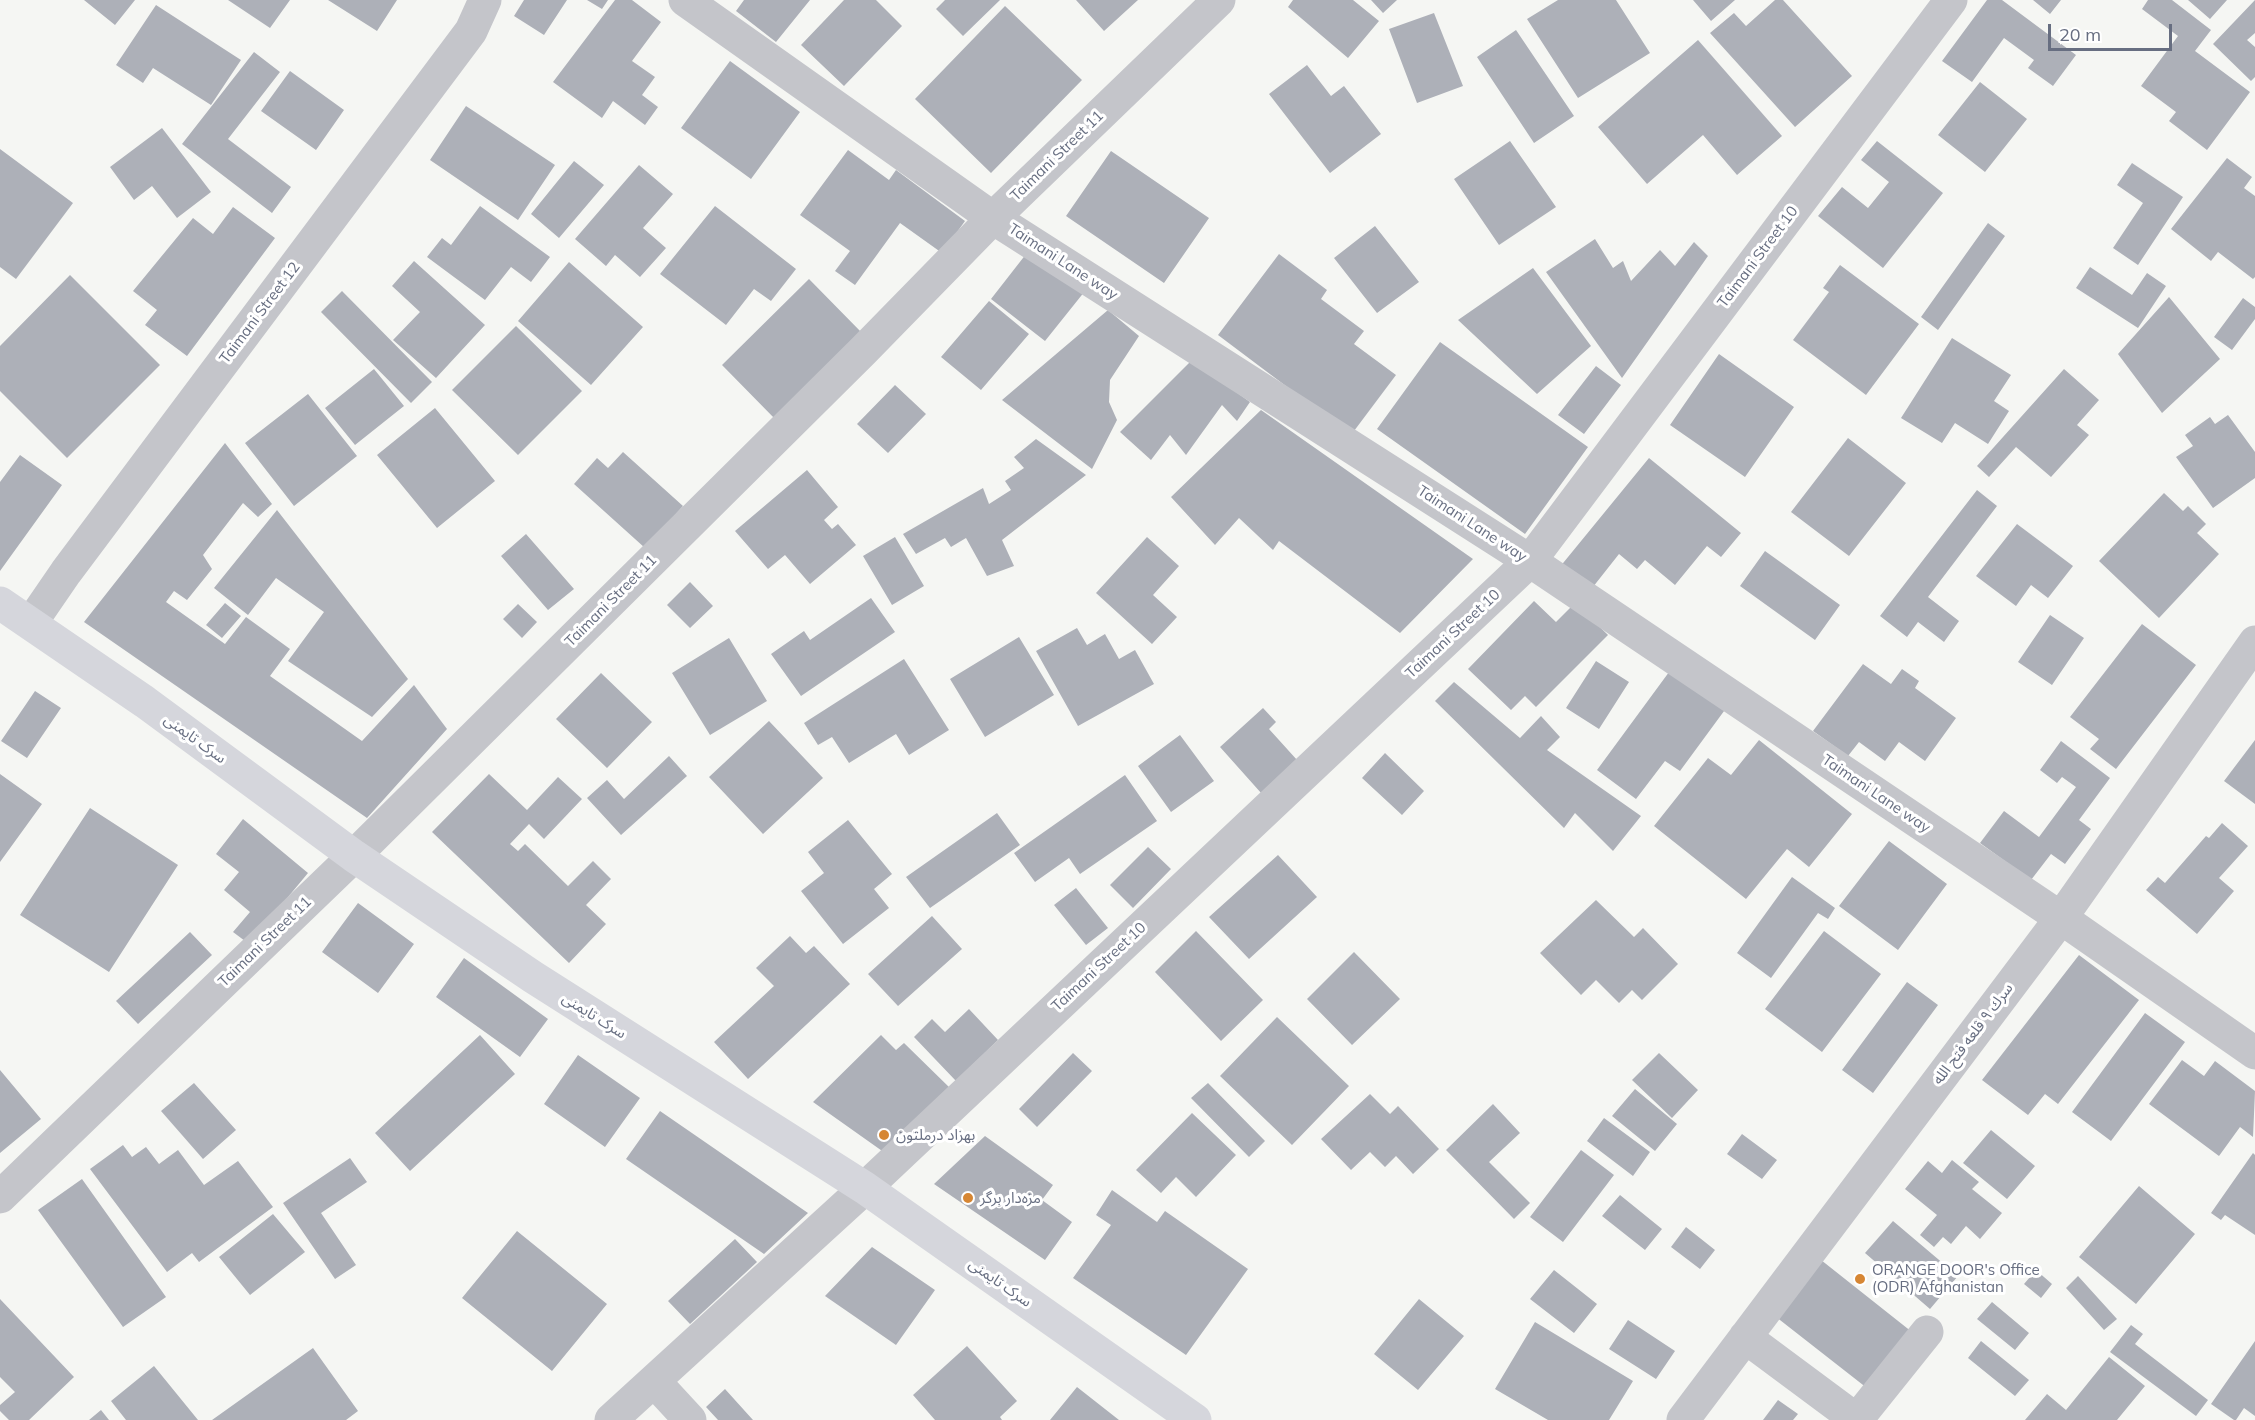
<!DOCTYPE html>
<html>
<head>
<meta charset="utf-8">
<style>
  body { margin:0 }
  #map { position:relative; width:2255px; height:1420px; overflow:hidden; background:#f5f6f3; font-family:Mulish,sans-serif }
  canvas { display:block }
  .scale { position:absolute; left:2048px; top:24px; width:124px; height:27px; box-sizing:border-box; border:3px solid #676e81; border-top:0; padding-left:8px; font-size:18px; line-height:21px; white-space:nowrap; color:#676e81; -webkit-text-stroke:4px #fff; paint-order:stroke }
</style>
</head>
<body>
<div id="map">
<canvas width="2255" height="1420"></canvas>
<div class="scale">20 m</div>
</div>
<script>
const c = document.querySelector('canvas').getContext('2d');
c.lineJoin = 'round';
function fill(path, color) { c.fillStyle = color; c.fill(path, 'evenodd'); }
const shape = rows => new Path2D(rows.map(r => 'M' + r).join(''));
function stroke(path, color, width, dash) { c.strokeStyle = color; c.lineWidth = width; c.lineCap = dash ? 'butt' : 'round'; c.setLineDash(dash || []); c.stroke(path); }
function write(font, color, halo, rows, align = 'center') {
  c.font = font + ' Mulish,"Noto Sans Arabic",sans-serif'; c.lineWidth = 6; c.setLineDash([]); c.textBaseline = 'middle'; c.strokeStyle = halo; c.fillStyle = color; for (const [text, x, y, turn = 0] of rows) {
    c.save(); c.translate(x, y); c.rotate((+turn || 0) * Math.PI / 180); c.textAlign = isNaN(turn) ? turn : align; if (halo) c.strokeText(text, 0, 0); c.fillText(text, 0, 0); c.restore();
  }
}
fill(shape([
  [84,0,135,0,115,25],
  [228,0,290,0,270,28],
  [328,0,397,0,377,31],
  [524,0,567,0,544,35,514,16],
  [587,0,608,0,602,9],
  [615,0,632,0,661,22,632,61,655,77,642,95,658,107,645,125,613,101,602,118,553,82],
  [744,0,810,0,776,42,736,11],
  [844,0,876,0,902,26,844,86,801,45],
  [945,0,1000,0,963,36,936,9],
  [1076,0,1138,0,1104,31],
  [1293,0,1353,0,1379,21,1348,58,1288,7],
  [1371,0,1397,0,1383,13],
  [1558,0,1616,0,1650,53,1578,98,1527,19],
  [1693,0,1735,0,1711,21],
  [1775,0,1783,0,1852,76,1795,127,1710,33,1734,13,1746,26],
  [1987,0,2002,0,2076,55,2053,86,2028,68,2034,60,2004,38,1972,82,1942,61],
  [2033,0,2061,0,2050,14],
  [2148,0,2172,0,2211,30,2195,51,2250,92,2207,150,2169,121,2176,112,2141,86,2178,36,2142,9],
  [2188,0,2227,0,2210,19],
  [2255,0,2255,33,2247,40,2255,47,2255,77,2251,81,2213,44],
  [156,5,241,60,211,105,153,68,143,83,116,65],
  [1005,6,1082,80,991,173,915,99],
  [1434,13,1463,86,1417,103,1389,29],
  [1516,30,1574,116,1534,143,1477,57],
  [1698,40,1782,136,1737,175,1703,135,1647,184,1598,127],
  [254,52,280,72,228,139,291,187,272,213,182,144],
  [730,61,800,112,751,179,681,128],
  [1307,65,1331,96,1344,86,1381,134,1330,173,1269,94],
  [290,71,344,110,316,150,261,111],
  [1980,82,2027,119,1985,172,1938,135],
  [466,106,555,165,518,220,430,160],
  [162,128,211,192,177,218,152,186,134,200,110,167],
  [1510,141,1556,207,1499,245,1454,179],
  [1877,141,1943,193,1883,268,1818,216,1842,187,1868,208,1889,182,1861,160],
  [0,149,73,203,16,279,0,267],
  [848,150,889,180,896,170,965,221,942,253,900,223,855,285,835,271,850,251,800,215],
  [1111,151,1209,218,1164,283,1066,216],
  [2227,158,2252,177,2244,188,2255,196,2255,277,2253,279,2218,252,2211,261,2171,229],
  [574,161,604,185,559,238,531,214],
  [2132,163,2183,197,2138,265,2113,248,2143,203,2117,185],
  [639,165,673,194,643,228,666,248,640,277,615,255,606,266,575,239],
  [480,206,550,257,531,282,511,267,485,300,427,257,442,238,451,245],
  [715,206,796,269,771,301,754,289,726,325,660,274],
  [233,207,275,238,187,356,145,325,157,310,133,291,193,218,213,234],
  [1988,223,2005,236,1938,330,1921,317],
  [1375,226,1419,282,1377,313,1334,258],
  [1595,239,1613,268,1623,261,1631,281,1660,250,1675,266,1694,242,1708,256,1622,378,1546,272],
  [1030,249,1085,291,1045,341,991,299],
  [1279,254,1327,290,1321,299,1364,331,1354,344,1396,375,1351,435,1218,335],
  [414,261,485,325,436,378,393,340,420,312,392,286],
  [569,262,643,327,591,385,518,321],
  [1840,265,1919,324,1866,395,1793,340,1829,292,1823,288],
  [2090,267,2132,295,2147,273,2166,286,2138,328,2076,288],
  [1533,268,1591,346,1537,394,1458,320],
  [70,275,160,365,67,458,0,391,0,346],
  [809,279,863,334,776,420,722,365],
  [342,291,432,382,411,403,321,312],
  [2169,297,2220,359,2162,413,2118,354],
  [2243,298,2255,307,2255,319,2232,350,2214,337],
  [989,301,1029,334,981,390,941,357],
  [1108,310,1139,336,1110,380,1109,402,1117,420,1092,469,1002,400],
  [516,326,582,391,518,455,452,390],
  [1952,338,2011,375,1994,401,2009,411,1988,444,1955,423,1942,443,1901,418],
  [1440,342,1588,447,1525,534,1377,429],
  [1719,354,1794,407,1745,477,1670,425],
  [1192,360,1250,402,1237,421,1222,405,1186,455,1170,435,1151,460,1120,432],
  [1596,366,1621,385,1584,434,1558,415],
  [374,369,404,406,355,445,325,408],
  [2064,369,2099,400,2077,425,2089,435,2051,477,2016,447,1989,477,1977,466],
  [895,385,926,414,888,453,857,424],
  [308,394,357,456,294,506,245,443],
  [435,408,495,481,437,528,377,455],
  [1261,410,1473,559,1400,633,1279,541,1273,550,1239,518,1215,545,1171,497],
  [2228,415,2255,452,2255,478,2213,508,2176,457,2193,446,2185,435,2210,417,2215,424],
  [1848,438,1906,483,1849,556,1791,512],
  [1036,439,1086,475,1002,540,1014,566,987,576,966,538,951,547,945,538,916,554,903,534,983,488,989,504,1011,490,1005,481,1024,468,1014,457],
  [225,443,272,504,258,517,243,503,203,555,212,569,187,600,174,591,166,602,225,644,246,617,290,649,270,676,362,741,414,685,447,729,367,818,84,622],
  [623,452,683,506,645,548,574,484,597,458,608,468],
  [20,455,62,485,0,571,0,482],
  [1649,458,1741,533,1721,557,1707,546,1675,585,1645,560,1637,569,1619,554,1589,592,1559,568],
  [807,470,838,507,824,520,832,529,838,524,856,545,810,584,785,555,768,569,735,531],
  [1977,490,1997,506,1928,597,1959,621,1944,642,1918,622,1907,637,1880,616],
  [2164,493,2183,511,2188,506,2206,524,2197,533,2219,554,2159,618,2099,561],
  [277,510,408,679,372,717,288,661,324,612,276,578,248,615,214,588],
  [2017,524,2073,566,2048,598,2031,585,2016,606,1976,576],
  [526,534,574,589,548,610,501,556],
  [895,537,924,586,892,605,863,556],
  [1147,537,1179,566,1153,595,1177,617,1152,644,1096,593],
  [1765,551,1840,605,1815,640,1740,586],
  [690,582,713,606,690,628,667,605],
  [871,598,895,632,801,696,771,654,804,631,810,640],
  [1534,601,1556,622,1575,603,1608,635,1536,707,1525,696,1511,710,1468,669],
  [225,603,241,616,222,638,206,625],
  [518,604,537,622,522,638,503,619],
  [2050,615,2084,638,2052,685,2018,662],
  [2142,624,2196,665,2116,769,2090,749,2099,739,2070,717],
  [1077,628,1087,645,1105,634,1119,659,1135,650,1154,684,1078,726,1036,651],
  [1019,637,1054,695,985,737,950,679],
  [729,638,767,701,710,735,672,673],
  [904,659,949,730,909,755,896,734,849,763,832,737,818,745,804,723],
  [1596,661,1629,682,1599,729,1566,708],
  [1863,664,1891,684,1902,669,1919,681,1915,688,1956,718,1925,761,1899,742,1885,761,1859,742,1848,756,1813,731],
  [1672,668,1727,707,1680,771,1665,761,1636,799,1597,770],
  [601,673,652,722,607,768,556,719],
  [1454,682,1520,738,1541,716,1560,737,1547,750,1641,816,1613,851,1575,813,1564,828,1435,701],
  [35,691,61,708,27,758,1,741],
  [1263,708,1276,722,1269,729,1307,771,1270,803,1220,747],
  [769,721,823,778,763,834,709,777],
  [1180,735,1214,781,1171,812,1138,766],
  [1759,740,1852,814,1809,867,1787,849,1746,899,1654,826,1708,758,1731,775],
  [2255,740,2255,804,2224,781],
  [2061,741,2110,778,2079,820,2091,829,2065,864,2051,854,2031,880,1980,843,2004,811,2039,837,2076,787,2062,777,2057,783,2040,770],
  [1385,753,1424,791,1402,815,1362,778],
  [669,756,687,776,621,835,587,798,607,780,624,799],
  [0,774,42,804,0,862],
  [489,774,527,810,558,777,582,799,544,839,529,824,510,844,518,851,525,844,568,886,593,861,611,879,586,905,606,924,569,963,432,832],
  [1125,775,1157,821,1080,874,1069,858,1035,882,1014,853],
  [90,808,178,865,109,972,20,915],
  [997,813,1020,845,930,908,906,877],
  [243,819,308,873,249,944,233,932,250,912,224,890,239,872,216,854],
  [848,820,892,874,874,889,889,908,843,944,801,891,824,873,808,852],
  [2222,823,2248,846,2219,878,2234,891,2197,934,2146,890,2158,877,2165,883,2206,836,2209,838],
  [1889,841,1947,884,1898,950,1839,906],
  [1148,847,1171,869,1133,908,1110,885],
  [1278,855,1317,897,1249,959,1209,917],
  [1792,877,1835,908,1828,919,1818,913,1771,978,1737,953],
  [1076,888,1108,928,1086,945,1054,905],
  [1596,900,1634,937,1643,928,1678,964,1642,1000,1632,990,1619,1003,1596,980,1581,995,1540,953],
  [358,903,414,944,378,993,322,952],
  [932,916,962,949,898,1006,868,974],
  [1196,931,1263,1000,1221,1041,1155,972],
  [1824,931,1881,974,1822,1052,1765,1009],
  [190,932,212,955,138,1024,116,1001],
  [790,936,806,953,814,946,850,984,748,1079,714,1042,774,986,756,968],
  [1354,952,1400,999,1352,1045,1307,999],
  [2079,955,2139,1000,2058,1104,2045,1094,2028,1115,1982,1080],
  [464,958,548,1019,520,1057,436,997],
  [1907,982,1938,1005,1873,1093,1842,1070],
  [969,1009,998,1040,956,1081,914,1037,932,1019,945,1032],
  [2145,1013,2185,1042,2111,1141,2072,1112],
  [1277,1017,1349,1086,1292,1145,1220,1076],
  [480,1035,515,1074,410,1171,375,1133],
  [881,1035,896,1050,904,1043,951,1089,885,1153,813,1102],
  [1073,1053,1092,1071,1037,1127,1019,1109],
  [1659,1053,1698,1090,1672,1118,1632,1080],
  [578,1055,640,1098,605,1147,544,1104],
  [2182,1060,2204,1076,2215,1061,2255,1091,2253,1137,2240,1127,2219,1156,2149,1104],
  [0,1070,41,1119,0,1153],
  [194,1083,236,1130,203,1159,161,1111],
  [1208,1083,1265,1141,1249,1157,1191,1098],
  [1635,1089,1677,1124,1655,1151,1612,1116],
  [1370,1094,1390,1114,1398,1106,1439,1149,1413,1174,1396,1156,1385,1167,1370,1152,1351,1170,1321,1139],
  [1493,1104,1520,1133,1489,1162,1530,1203,1514,1219,1446,1150],
  [660,1111,808,1213,764,1254,626,1159],
  [1192,1113,1236,1155,1196,1197,1176,1177,1161,1193,1136,1170],
  [1604,1118,1650,1152,1633,1176,1587,1141],
  [1991,1130,2035,1166,2007,1199,1963,1163],
  [1742,1134,1777,1160,1762,1179,1727,1154],
  [985,1136,1053,1185,1042,1200,1072,1222,1045,1260,934,1184],
  [123,1145,132,1157,146,1147,159,1164,178,1150,204,1185,238,1161,273,1207,199,1262,192,1253,167,1272,90,1169],
  [1581,1150,1614,1175,1563,1242,1530,1217],
  [2253,1153,2255,1155,2255,1235,2225,1215,2221,1220,2211,1213],
  [350,1158,367,1182,321,1213,356,1265,335,1279,283,1203],
  [1952,1160,1979,1182,1972,1189,2002,1213,1980,1239,1966,1226,1951,1244,1943,1237,1934,1247,1920,1235,1937,1215,1905,1189,1928,1161,1942,1173],
  [82,1179,166,1297,123,1327,38,1210],
  [2139,1186,2195,1234,2136,1304,2079,1257],
  [1112,1190,1157,1222,1165,1211,1248,1269,1186,1355,1073,1278,1111,1225,1096,1215],
  [1620,1195,1662,1229,1645,1250,1602,1216],
  [273,1214,305,1252,250,1295,219,1257],
  [1893,1221,1958,1276,1930,1309,1865,1253],
  [1686,1227,1715,1250,1700,1269,1671,1247],
  [517,1231,607,1304,552,1371,462,1298],
  [735,1239,757,1262,690,1324,668,1301],
  [872,1247,935,1290,896,1345,825,1296],
  [1816,1256,1917,1336,1872,1392,1771,1313],
  [1554,1270,1597,1304,1574,1333,1530,1299],
  [2036,1270,2052,1284,2041,1298,2024,1284],
  [2078,1276,2117,1319,2104,1330,2066,1288],
  [0,1299,74,1377,29,1420,9,1420,0,1411,0,1405,15,1392,0,1377],
  [1419,1299,1464,1336,1418,1390,1374,1354],
  [1992,1302,2029,1333,2015,1350,1977,1319],
  [1628,1320,1675,1351,1656,1379,1609,1349],
  [1535,1322,1633,1381,1609,1420,1548,1420,1495,1389],
  [2131,1325,2143,1334,2135,1344,2208,1400,2196,1416,2110,1352],
  [1981,1341,2029,1380,2015,1396,1968,1358],
  [2255,1341,2255,1416,2244,1408,2236,1420,2234,1420,2211,1404],
  [967,1346,1017,1401,1000,1417,1002,1420,935,1420,913,1395],
  [313,1348,358,1411,346,1420,212,1420],
  [2109,1357,2145,1386,2117,1420,2025,1420,2047,1394,2066,1410],
  [154,1366,198,1420,126,1420,111,1401],
  [1077,1387,1119,1420,1050,1420],
  [725,1389,753,1420,718,1420,706,1407],
  [1778,1400,1798,1414,1793,1420,1763,1420],
  [101,1410,109,1420,89,1420]
]), '#adb0b8');
stroke(shape([
  [685,0,993,218,1530,561,2061,918,2255,1053],
  [31,623,66,572,471,31,485,0],
  [0,1197,354,856,863,351,993,218,1219,0],
  [1745,1337,1846,1412,1853,1414,1862,1413,1927,1332],
  [654,1381,690,1420],
  [611,1420,865,1188,1530,561,1951,0],
  [1683,1420,2061,918,2255,642]
]), '#c4c5ca', 33);
stroke(shape([
  [0,603,145,702,354,856,533,977,865,1188,1195,1420]
]), '#d5d6dc', 33);
for (const [x, y, r, color] of [
  [884,1135,6,"#d68633"],
  [968,1198,6,"#d68633"],
  [1860,1279,6,"#d68633"]
]) { const dot = new Path2D(); dot.arc(x, y, r, 0, 2 * Math.PI); c.fillStyle = color; c.fill(dot); stroke(dot, '#fff', 2); }
write('15px', '#676e81', '#fff', [
  ["Taimani Street 11",1057,156,-44],
  ["Taimani Street 10",1758,257,-53],
  ["Taimani Lane way",1063,262,33],
  ["Taimani Street 12",260,313,-53],
  ["Taimani Lane way",1472,524,33],
  ["Taimani Street 11",611,601,-45],
  ["Taimani Street 10",1453,634,-43],
  ["سرک تایمنی",195,739,36],
  ["Taimani Lane way",1876,794,34],
  ["Taimani Street 11",265,942,-44],
  ["Taimani Street 10",1099,967,-43],
  ["سرک تایمنی",594,1016,32],
  ["سرك ٩ قلعه فتح الله",1973,1034,-53],
  ["سرک تایمنی",1000,1283,35]
]);
write('15px', '#676e81', '#fff', [
  ["بهزاد درملتون",896,1135],
  ["مزه‌دار برگر",980,1198],
  ["ORANGE DOOR's Office",1872,1270],
  ["(ODR) Afghanistan",1872,1287]
], 'left');
</script>
</body>
</html>
